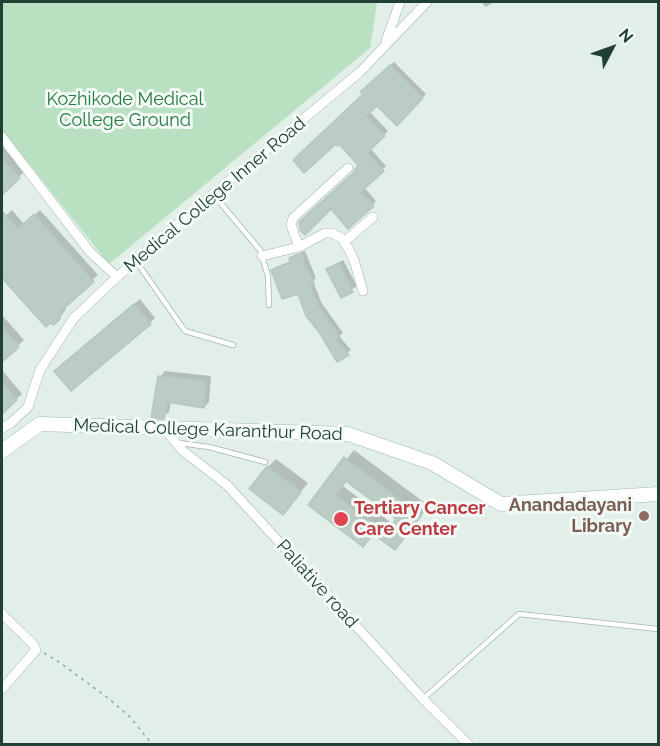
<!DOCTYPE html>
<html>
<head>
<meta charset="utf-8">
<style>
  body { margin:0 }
  #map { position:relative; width:660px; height:746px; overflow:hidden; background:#e2eee8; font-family:Raleway,sans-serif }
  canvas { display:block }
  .frame { position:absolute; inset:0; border:3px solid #204036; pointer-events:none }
  .north { position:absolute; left:582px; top:18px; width:60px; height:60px; -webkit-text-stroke:4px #f3faf6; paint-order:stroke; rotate:49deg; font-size:16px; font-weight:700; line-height:24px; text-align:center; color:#204036 }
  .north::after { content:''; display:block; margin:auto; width:21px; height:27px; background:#204036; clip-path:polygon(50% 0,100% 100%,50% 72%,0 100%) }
</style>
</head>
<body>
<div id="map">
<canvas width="660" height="746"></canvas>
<div class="frame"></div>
<div class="north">N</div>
</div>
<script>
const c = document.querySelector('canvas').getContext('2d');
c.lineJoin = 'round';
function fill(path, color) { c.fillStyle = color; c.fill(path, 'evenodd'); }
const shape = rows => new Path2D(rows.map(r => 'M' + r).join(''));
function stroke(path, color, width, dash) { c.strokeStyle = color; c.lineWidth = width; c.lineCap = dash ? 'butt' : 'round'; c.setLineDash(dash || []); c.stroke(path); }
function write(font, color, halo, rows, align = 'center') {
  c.font = font + ' Raleway,sans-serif'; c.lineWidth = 6; c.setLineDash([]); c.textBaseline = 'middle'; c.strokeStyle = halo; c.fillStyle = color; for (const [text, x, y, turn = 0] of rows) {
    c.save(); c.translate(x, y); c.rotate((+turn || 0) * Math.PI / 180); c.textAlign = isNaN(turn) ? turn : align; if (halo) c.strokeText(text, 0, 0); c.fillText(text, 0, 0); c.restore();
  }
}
fill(shape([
  [2,2,377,2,370,48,109,264,2,130]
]), '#b9e1c1');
fill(shape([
  [481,2,494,2,486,7],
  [394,62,426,94,397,124,377,104,369,111,388,131,370,148,386,166,364,187,376,201,373,205,331,207,360,165,365,94,362,92],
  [2,142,7,148,5,150,25,171,2,193],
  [12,210,24,224,40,210,98,275,67,304,65,311,60,317,46,325,2,276,2,252,8,246,2,238,2,219],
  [305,251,316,278,313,281,321,302,343,333,339,336,351,350,338,360,299,292,273,270,291,261,290,258,294,255],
  [343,260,357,286,341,296,328,269],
  [140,299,155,318,150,323,61,365],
  [2,315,24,340,2,360],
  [2,370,22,394,2,412],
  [165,371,211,376,209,402,204,407,171,402,169,412,163,417,160,377],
  [354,450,429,506,395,548,375,533,363,545,310,505],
  [347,480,398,519,393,524,343,486],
  [276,459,308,483,283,513,268,467]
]), '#0003');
const building = shape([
  [390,65,423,98,397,126,377,106,366,116,385,136,367,153,384,171,361,192,374,206,348,229,331,209,305,235,300,230,299,222,353,173,358,165,339,144,338,146,336,144,304,173,293,160,363,94,360,92,390,65],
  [2,158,20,178,2,195,2,158],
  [2,211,18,229,34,214,94,282,62,310,60,319,54,325,50,323,46,327,2,278,2,211],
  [302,253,305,264,314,282,310,284,318,305,340,337,336,339,349,355,337,362,319,332,306,316,298,294,282,299,271,270,290,262,289,258,302,253],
  [339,263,353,292,341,298,326,269,339,263],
  [134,304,151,324,71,391,54,371,134,304],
  [2,327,19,347,2,362,2,327],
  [158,376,206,381,204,408,167,402,164,419,151,418,158,376],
  [2,382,17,400,2,414,2,382],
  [344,457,421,516,395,550,373,534,363,547,308,505,344,457],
  [346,481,396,519,385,533,335,495,346,481],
  [267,466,301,492,283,515,249,489,267,466]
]);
fill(building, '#baccc3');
stroke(building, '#b4c8be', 1.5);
const lane = shape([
  [213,194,260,250,268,276,269,305],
  [136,261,185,331,233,345],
  [179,443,209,447,265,462],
  [423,699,519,614,658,629]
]);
const street = shape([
  [386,41,400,2],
  [2,137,90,252,117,277,213,194,360,72,427,2],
  [344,242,373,217],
  [299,247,291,225,293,218,348,168],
  [262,256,299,247,325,233,332,233,341,238,348,248,354,260,363,291],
  [163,427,183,451,227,485,423,699,468,744],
  [2,428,11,423,28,407,40,370,73,319,117,277],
  [2,614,33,644,36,650,2,689]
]);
const secondary = shape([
  [2,451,40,424,348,434,432,463,501,504,658,494]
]);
stroke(lane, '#a4b6af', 6);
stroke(street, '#a4b6af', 10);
stroke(secondary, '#9fbaaf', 15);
stroke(shape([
  [44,653,59,662,108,698,129,716,152,744]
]), '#80b4a1', 1.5, [3, 4.5]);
stroke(lane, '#fff', 4.5);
stroke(street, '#fff', 9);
stroke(secondary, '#fff', 14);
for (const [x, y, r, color] of [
  [644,516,6,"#8d6e63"],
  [341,519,8,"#e0444e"]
]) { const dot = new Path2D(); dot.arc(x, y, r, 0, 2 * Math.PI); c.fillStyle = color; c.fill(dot); stroke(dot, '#f3faf6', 2); }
write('18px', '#277b42', '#f3faf6', [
  ["Kozhikode Medical",125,100],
  ["College Ground",125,121]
]);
write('18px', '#204036', '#f3faf6', [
  ["Medical College Inner Road",215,195,-40],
  ["Medical College Karanthur Road",208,430,2],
  ["Paliative road",317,584,48]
]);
write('bold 18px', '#785e54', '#f3faf6', [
  ["Anandadayani",632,506],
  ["Library",632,527]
], 'right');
write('bold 18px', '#be3a42', '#f3faf6', [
  ["Tertiary Cancer",354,509],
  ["Care Center",354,530]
], 'left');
</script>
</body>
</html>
